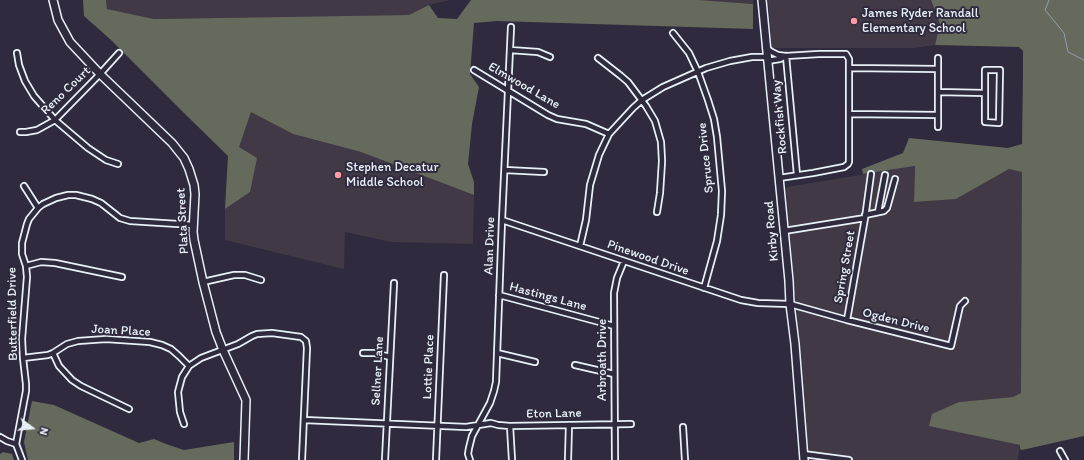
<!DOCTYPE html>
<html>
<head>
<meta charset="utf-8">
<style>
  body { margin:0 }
  #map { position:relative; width:1084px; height:460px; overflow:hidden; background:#2f2a3d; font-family:Itim,sans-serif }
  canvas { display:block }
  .north { position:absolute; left:12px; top:408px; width:40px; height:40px; -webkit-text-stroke:3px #2f2a3d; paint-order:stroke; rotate:106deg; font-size:11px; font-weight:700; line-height:16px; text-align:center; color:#e8f1f8 }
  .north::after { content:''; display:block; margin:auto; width:14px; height:18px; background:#e8f1f8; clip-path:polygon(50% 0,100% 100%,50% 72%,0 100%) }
</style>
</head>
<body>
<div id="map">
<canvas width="1084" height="460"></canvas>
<div class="north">N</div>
</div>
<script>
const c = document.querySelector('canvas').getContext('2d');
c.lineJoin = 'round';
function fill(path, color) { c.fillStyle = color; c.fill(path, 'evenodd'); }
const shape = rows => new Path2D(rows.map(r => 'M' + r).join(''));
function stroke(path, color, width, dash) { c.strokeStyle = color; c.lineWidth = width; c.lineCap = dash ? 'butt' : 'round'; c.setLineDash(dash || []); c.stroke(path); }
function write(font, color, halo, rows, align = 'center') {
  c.font = font + ' Itim,sans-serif'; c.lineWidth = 4; c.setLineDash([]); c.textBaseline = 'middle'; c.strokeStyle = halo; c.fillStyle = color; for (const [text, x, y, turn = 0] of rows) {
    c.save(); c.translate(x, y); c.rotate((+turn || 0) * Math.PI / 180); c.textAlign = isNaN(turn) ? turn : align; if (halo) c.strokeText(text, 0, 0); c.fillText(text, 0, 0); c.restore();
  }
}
fill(shape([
  [106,0,450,0,429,5,409,15,154,19,107,9],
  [687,0,753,0,753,4],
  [768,0,931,0,940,24,935,45,915,48,772,48],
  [251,111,293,134,361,152,474,195,473,244,391,242,345,232,344,269,225,240,225,209,250,192,238,147],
  [915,166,914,202,956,199,1009,169,1043,176,1027,390,1013,397,959,402,929,425,1020,445,1018,460,809,460,786,189,787,187]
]), '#413946');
fill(shape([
  [83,0,106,0,107,9,154,19,409,15,429,5,438,18,457,19,471,0,698,0,753,4,753,29,497,21,474,23,470,74,479,87,472,124,468,164,474,182,474,195,361,152,293,134,251,112,239,147,257,158,250,192,225,209,228,156,185,114,111,40,84,16],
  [931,0,1084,0,1084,436,1022,450,1020,449,1020,445,929,426,932,414,959,402,1013,397,1021,393,1022,172,1009,169,956,199,914,202,915,166,863,174,862,169,903,153,909,138,1008,148,1022,144,1023,75,1023,51,1019,47,935,45,940,24],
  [32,401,54,405,139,443,154,439,166,444,184,450,234,442,234,460,28,460,24,442],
  [3,452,12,454,14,460,0,460,0,454]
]), '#666a5c');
stroke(shape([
  [1049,0,1045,10,1064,33,1068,52,1082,59,1084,61]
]), '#909db0', 1);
const street = shape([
  [673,33,689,53,698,72,708,100,714,119,717,137,722,191,721,215,717,241,704,288],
  [766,48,772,52,778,55,786,56,819,54,846,54,849,59,849,162,848,164,844,167,813,173,779,178],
  [510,50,538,52,550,57],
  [17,53,19,65,25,81,34,96,55,120,88,148,106,160,118,164],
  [786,56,797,175],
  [598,58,621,76,628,82,646,106,655,121,661,142,662,161,660,193,657,212],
  [767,61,780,59,786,56],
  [850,68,938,69],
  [474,70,548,115,557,119,586,124,609,134],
  [985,70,1000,70,999,123,985,122,985,70],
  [938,92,985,93],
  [850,114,938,115],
  [938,127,938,58],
  [20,132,26,132,37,130,55,120,100,74,119,53],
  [505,170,544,172],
  [24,186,38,208],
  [878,212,885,175],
  [865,215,884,211,887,208,895,179],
  [502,220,741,300,758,303,790,304,847,320,951,346,960,306,965,301],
  [784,231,865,218],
  [580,246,586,220,590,185,599,155,609,134,633,108,642,100,663,87,706,68,730,61,752,57,767,57],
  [26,266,41,262,55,263,122,277],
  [203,282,234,275,245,275,261,280],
  [499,295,614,326],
  [847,320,865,218,871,174],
  [53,353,59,366,72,380,81,386,129,409],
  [363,353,375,353,390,357],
  [497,353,535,362],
  [23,358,48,355,53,353,67,344,78,341,106,339,150,342,162,345,171,349,179,356,189,366],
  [575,365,614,374],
  [304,420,466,427,491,423,498,425,510,426,631,424],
  [184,424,180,412,178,392,182,377,189,366,201,358,238,344,252,336,257,334,272,333,301,337,306,341,307,348,302,460],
  [510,426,512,460],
  [683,427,685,460],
  [0,437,7,441,16,444,22,460],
  [16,444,26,391,26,384,23,358,22,339,27,277,26,266,22,254,22,243,27,224,29,219,38,208,43,204,56,198,68,195,76,195,92,199,101,203,120,218,130,221,194,225],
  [1060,451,1065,460],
  [803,454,849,460],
  [385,460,394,283],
  [436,460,444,275],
  [470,460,468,454,469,448,472,436,490,403,494,391,496,382,502,220,511,27],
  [568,460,569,425],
  [615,460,614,293,617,278,624,261]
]);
const secondary = shape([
  [53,0,58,20,70,42,100,74,172,143,184,158,189,169,194,185,195,194,193,232,194,240,203,282,216,332,223,350,246,400,244,460],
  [762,0,789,281,790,304,795,344,804,460]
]);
stroke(street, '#e8f1f8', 8);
stroke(secondary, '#e8f1f8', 10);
stroke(street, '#2f2a3d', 4.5);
stroke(secondary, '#2f2a3d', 7);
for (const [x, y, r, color] of [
  [854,21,4,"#ff9aa2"],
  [338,175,4,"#ff9aa2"]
]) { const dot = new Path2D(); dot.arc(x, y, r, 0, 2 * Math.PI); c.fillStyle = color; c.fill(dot); stroke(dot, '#2f2a3d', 1.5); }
write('13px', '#e8f1f8', '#2f2a3d', [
  ["James Ryder Randall",862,14],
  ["Elementary School",862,29],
  ["Stephen Decatur",346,168],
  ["Middle School",346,183]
], 'left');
write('13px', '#e8f1f8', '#2f2a3d', [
  ["Elmwood Lane",524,86,30],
  ["Reno Court",66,91,-44],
  ["Rockfish Way",780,117,-95],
  ["Spruce Drive",706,158,-96],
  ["Plata Street",183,221,-93],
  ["Kirby Road",772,231,-95],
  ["Alan Drive",490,246,-88],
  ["Pinewood Drive",648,258,19],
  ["Spring Street",845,267,-80],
  ["Hastings Lane",548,297,15],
  ["Butterfield Drive",13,314,-91],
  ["Ogden Drive",896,321,14],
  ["Joan Place",121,331,3],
  ["Arbroath Drive",603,360,-90],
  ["Lottie Place",429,367,-88],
  ["Sellner Lane",378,371,-87],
  ["Eton Lane",554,414,-1]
]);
</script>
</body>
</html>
